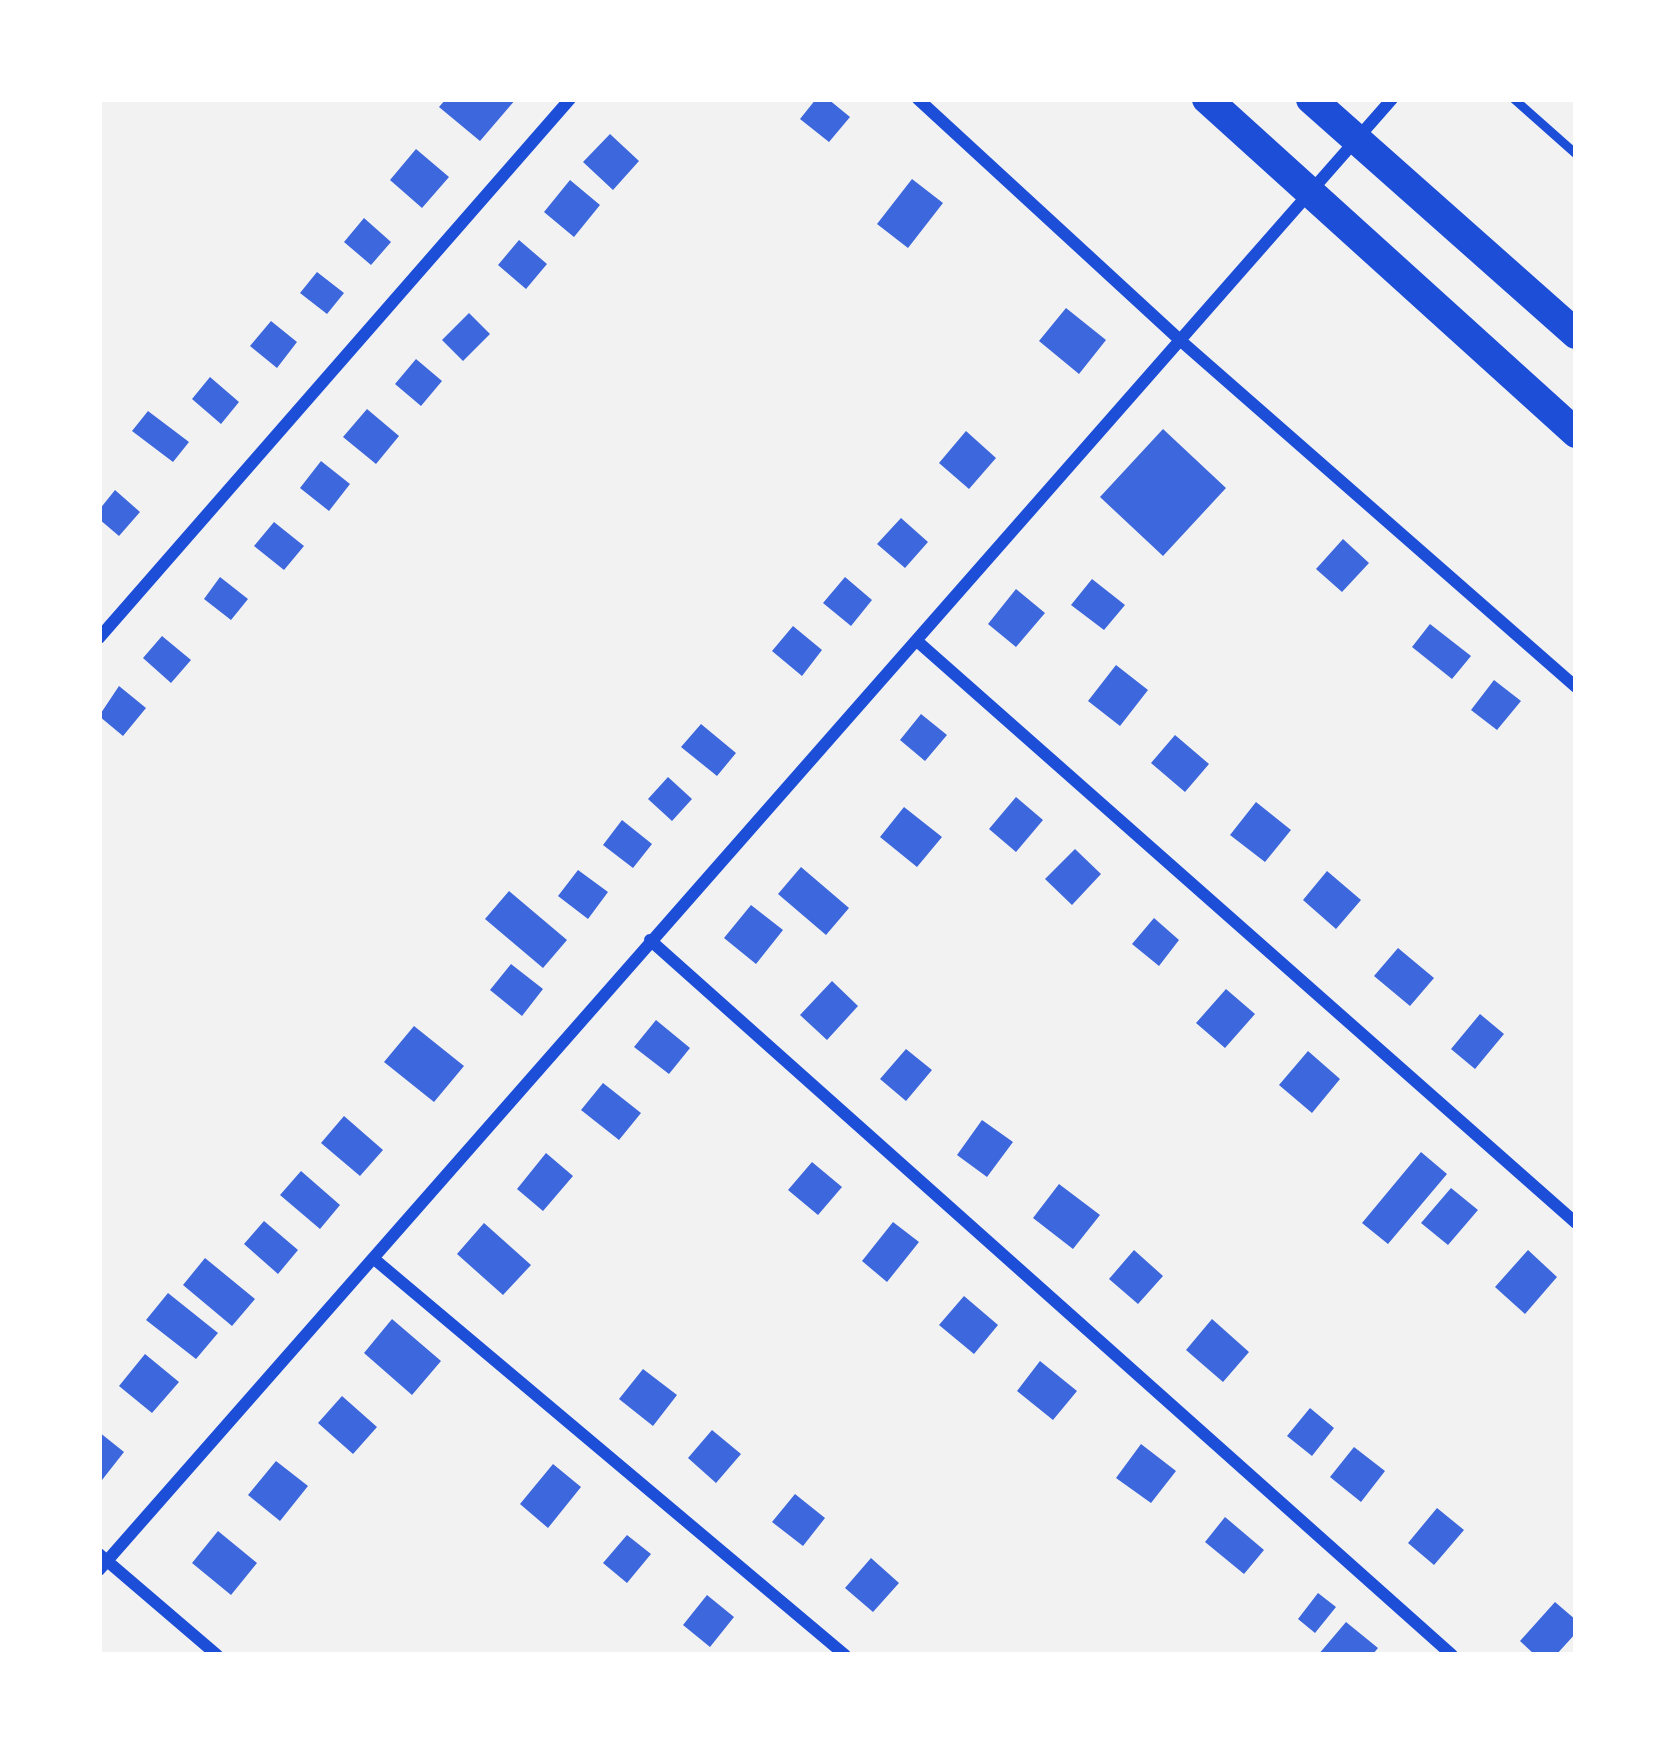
<!DOCTYPE html>
<html>
<head>
<meta charset="utf-8">
<style>
  body { margin:0 }
  #map { position:relative; width:1675px; height:1754px; overflow:hidden; background:#f2f2f2; font-family:"Fira Sans",sans-serif }
  canvas { display:block }
  .frame { position:absolute; inset:0; border:102px solid #fff; pointer-events:none }
</style>
</head>
<body>
<div id="map">
<canvas width="1675" height="1754"></canvas>
<div class="frame"></div>
</div>
<script>
const c = document.querySelector('canvas').getContext('2d');
c.lineJoin = 'round';
function fill(path, color) { c.fillStyle = color; c.fill(path, 'evenodd'); }
const shape = rows => new Path2D(rows.map(r => 'M' + r).join(''));
function stroke(path, color, width, dash) { c.strokeStyle = color; c.lineWidth = width; c.lineCap = dash ? 'butt' : 'round'; c.setLineDash(dash || []); c.stroke(path); }
fill(shape([
  [446,99,516,99,480,141,439,107],
  [816,99,828,99,850,117,829,142,800,119],
  [610,134,639,161,613,190,583,162],
  [416,149,449,177,422,208,390,180],
  [912,179,943,203,908,248,877,224],
  [570,180,600,205,574,237,544,212],
  [364,218,391,242,371,265,344,242],
  [519,240,547,264,526,289,498,265],
  [317,272,344,293,327,314,300,293],
  [1066,308,1106,340,1079,374,1039,341],
  [469,313,490,334,463,361,442,340],
  [271,321,297,342,277,368,250,346],
  [416,359,442,381,421,406,395,384],
  [210,377,239,402,221,424,192,399],
  [367,409,399,436,376,464,343,437],
  [148,411,189,442,173,462,132,431],
  [1163,429,1226,488,1163,556,1100,497],
  [966,431,996,458,969,489,939,463],
  [321,461,350,484,329,511,300,488],
  [115,490,140,512,119,536,99,519,99,510],
  [901,518,928,542,905,568,877,544],
  [274,522,304,546,284,570,254,546],
  [1343,539,1369,563,1342,592,1316,569],
  [220,577,248,599,231,620,204,599],
  [845,577,872,600,851,626,823,603],
  [1092,579,1125,605,1104,630,1071,605],
  [1016,589,1045,613,1016,647,988,624],
  [1430,624,1471,656,1452,679,1412,647],
  [793,626,822,650,802,676,772,651],
  [162,636,191,660,171,683,143,658],
  [1116,665,1148,690,1120,726,1088,701],
  [1494,680,1521,701,1497,730,1471,710],
  [119,686,146,708,123,736,99,716],
  [921,714,947,735,925,761,900,740],
  [701,724,736,753,717,776,681,747],
  [1175,735,1209,764,1185,792,1151,763],
  [668,777,692,799,672,821,648,799],
  [1016,797,1043,820,1016,852,989,829],
  [1256,802,1291,830,1265,862,1230,835],
  [904,807,942,837,917,867,880,837],
  [622,820,652,844,633,868,603,845],
  [1075,849,1101,874,1072,905,1045,879],
  [801,867,849,908,826,935,778,894],
  [578,870,608,892,588,919,558,896],
  [1327,871,1361,900,1336,929,1303,900],
  [509,891,567,940,543,968,485,919],
  [751,905,783,930,756,964,724,938],
  [1154,918,1179,940,1159,966,1132,944],
  [1398,948,1434,978,1410,1006,1374,976],
  [511,964,543,989,522,1016,490,990],
  [832,981,858,1006,827,1040,800,1015],
  [1226,989,1255,1014,1225,1048,1196,1023],
  [1480,1014,1504,1034,1475,1069,1451,1049],
  [656,1020,690,1048,669,1074,634,1047],
  [414,1026,464,1066,434,1102,384,1062],
  [906,1049,932,1070,906,1101,880,1079],
  [1308,1051,1340,1079,1312,1113,1279,1085],
  [603,1083,641,1113,619,1140,581,1110],
  [344,1116,383,1150,360,1176,321,1143],
  [982,1120,1013,1142,987,1177,957,1155],
  [1421,1152,1447,1174,1388,1244,1362,1223],
  [546,1153,573,1176,543,1211,517,1189],
  [812,1162,842,1187,818,1215,788,1190],
  [301,1171,340,1205,320,1229,280,1195],
  [1059,1184,1100,1215,1073,1249,1033,1218],
  [1451,1188,1478,1210,1448,1245,1421,1223],
  [264,1221,298,1250,278,1274,244,1244],
  [893,1222,919,1242,887,1282,862,1261],
  [484,1223,531,1265,503,1295,457,1254],
  [1134,1250,1163,1276,1138,1304,1109,1279],
  [1528,1250,1557,1277,1525,1314,1495,1287],
  [205,1258,255,1299,232,1326,183,1285],
  [168,1293,218,1333,196,1359,146,1320],
  [964,1296,998,1325,974,1354,939,1325],
  [392,1319,441,1361,412,1395,364,1353],
  [1212,1319,1249,1352,1223,1382,1186,1350],
  [145,1354,179,1382,152,1413,119,1386],
  [1040,1361,1077,1391,1053,1420,1017,1391],
  [643,1369,677,1395,653,1426,619,1399],
  [342,1396,377,1427,353,1454,318,1423],
  [1310,1408,1334,1428,1312,1456,1287,1436],
  [712,1430,741,1454,716,1483,688,1458],
  [99,1432,124,1452,102,1480,99,1477],
  [1141,1444,1176,1471,1151,1503,1116,1478],
  [1354,1447,1385,1471,1361,1502,1330,1477],
  [276,1461,308,1486,280,1521,248,1495],
  [553,1464,581,1487,548,1528,520,1504],
  [795,1494,825,1518,803,1546,772,1522],
  [1437,1508,1464,1530,1434,1565,1408,1543],
  [1225,1517,1264,1550,1244,1574,1205,1542],
  [218,1531,257,1563,231,1595,192,1563],
  [627,1535,651,1554,627,1583,603,1563],
  [871,1558,899,1583,873,1612,845,1588],
  [1318,1593,1336,1607,1315,1633,1298,1619],
  [707,1595,734,1617,710,1647,683,1625],
  [1555,1602,1576,1620,1576,1633,1556,1655,1535,1655,1520,1641],
  [1346,1622,1378,1648,1372,1655,1318,1655]
]), '#3d67dc');
stroke(shape([
  [1514,99,1576,154]
]), '#1d4ed8', 9);
stroke(shape([
  [918,99,1181,341,1576,687],
  [99,638,570,99],
  [917,641,1576,1223],
  [650,940,1452,1655],
  [373,1258,845,1655],
  [99,1554,217,1655],
  [99,1570,1392,99]
]), '#1d4ed8', 12);
stroke(shape([
  [1207,99,1576,433],
  [1311,99,1576,334]
]), '#1d4ed8', 30);
</script>
</body>
</html>
